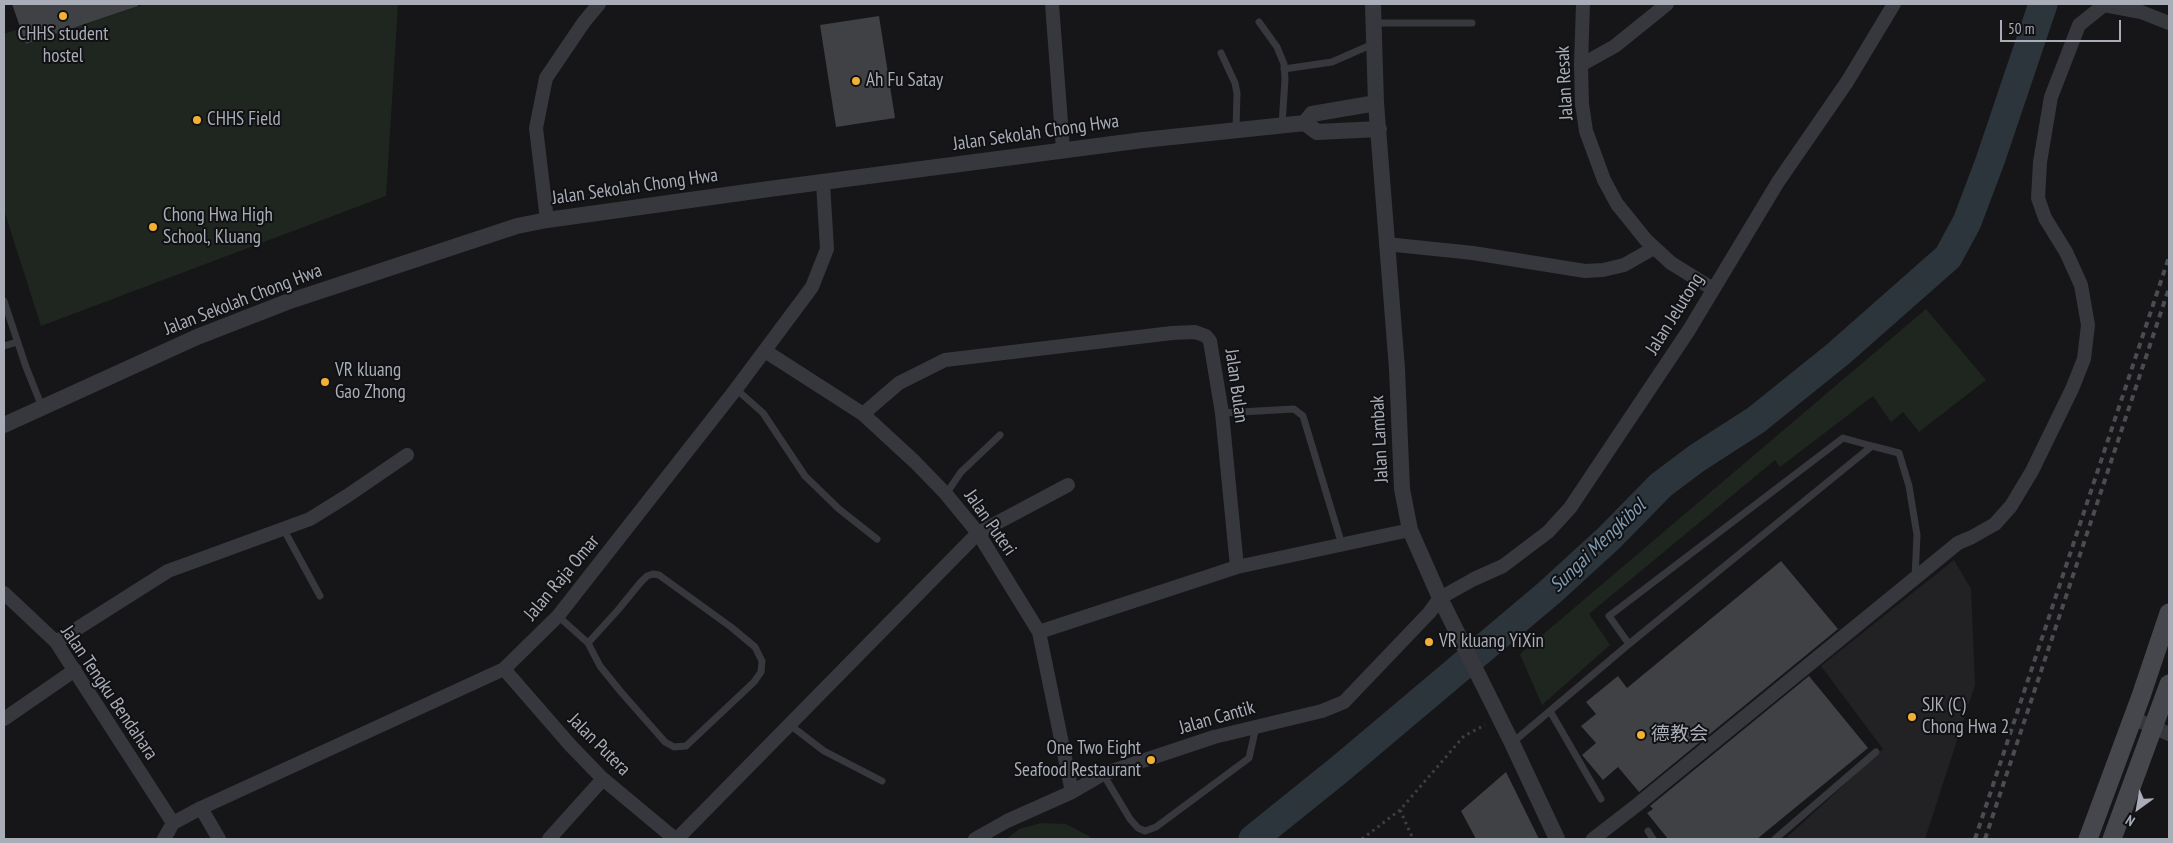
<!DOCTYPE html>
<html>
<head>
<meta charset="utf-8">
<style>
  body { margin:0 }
  #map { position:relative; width:2173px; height:843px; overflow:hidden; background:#161618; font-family:"PT Sans Narrow",sans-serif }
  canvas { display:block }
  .frame { position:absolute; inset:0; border:5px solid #a8adb8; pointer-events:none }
  .north { position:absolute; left:2113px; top:783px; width:50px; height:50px; -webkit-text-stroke:4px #111113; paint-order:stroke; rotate:212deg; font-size:14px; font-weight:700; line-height:20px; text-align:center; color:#a8adb8 }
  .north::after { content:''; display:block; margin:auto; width:18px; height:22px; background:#a8adb8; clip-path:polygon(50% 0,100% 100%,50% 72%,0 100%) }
  .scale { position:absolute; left:2000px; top:20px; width:121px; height:22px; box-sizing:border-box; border:2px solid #a8adb8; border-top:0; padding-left:6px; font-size:15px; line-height:18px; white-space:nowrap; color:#a8adb8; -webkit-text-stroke:4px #111113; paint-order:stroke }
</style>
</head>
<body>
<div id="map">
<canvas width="2173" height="843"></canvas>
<div class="frame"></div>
<div class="north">N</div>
<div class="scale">50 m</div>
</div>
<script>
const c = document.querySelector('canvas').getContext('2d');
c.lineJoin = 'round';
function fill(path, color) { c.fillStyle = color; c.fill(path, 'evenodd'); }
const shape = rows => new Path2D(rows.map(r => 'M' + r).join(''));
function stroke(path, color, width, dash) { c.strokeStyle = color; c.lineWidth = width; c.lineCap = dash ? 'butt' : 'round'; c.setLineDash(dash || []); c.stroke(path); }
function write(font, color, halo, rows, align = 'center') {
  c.font = font + ' "PT Sans Narrow","Noto Sans SC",sans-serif'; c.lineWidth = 4; c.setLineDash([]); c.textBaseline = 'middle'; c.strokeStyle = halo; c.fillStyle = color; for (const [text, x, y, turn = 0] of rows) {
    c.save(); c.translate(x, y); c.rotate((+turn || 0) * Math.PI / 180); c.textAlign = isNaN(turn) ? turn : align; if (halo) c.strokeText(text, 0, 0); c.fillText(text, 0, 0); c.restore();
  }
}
fill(shape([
  [1954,560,1971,589,1975,685,1925,839,1785,839,1883,749,1821,666]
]), '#222225');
fill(shape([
  [145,4,398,4,386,196,41,326,4,210,4,34,21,28,26,44],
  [1926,309,1986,380,1919,432,1903,412,1891,422,1873,396,1780,467,1775,460,1589,614,1610,645,1542,705,1520,654],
  [1041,823,1066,824,1089,836,1091,839,1007,839,1019,829]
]), '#1e261f');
stroke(shape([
  [1253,839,1340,769,1550,592,1609,538,1661,485,1697,458,1756,420,1838,354,1948,257,1967,222,1990,161,2043,4]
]), '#2c353c', 29);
fill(shape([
  [12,4,138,4,138,6,26,44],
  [879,16,895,118,836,127,820,25],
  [1781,561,1838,629,1639,792,1618,767,1603,780,1582,755,1596,743,1581,726,1596,714,1586,702,1618,676,1627,688],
  [1809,676,1868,748,1757,839,1668,839,1647,813,1653,809,1650,806],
  [1506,772,1539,839,1476,839,1461,811]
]), '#404145');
stroke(shape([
  [1400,810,1413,839],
  [1362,839,1400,810,1464,736,1485,725]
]), '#3d3f44', 3, [2.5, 4]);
stroke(shape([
  [1259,22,1277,47,1284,64,1285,79,1282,125],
  [1374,23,1472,23],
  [1221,53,1235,83,1237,93,1236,130],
  [1284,69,1332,62,1373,44],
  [4,301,26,367,42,407],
  [4,346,17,342],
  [736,389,763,413,805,476,839,509,877,539],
  [1222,413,1294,409,1303,416,1342,545],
  [1872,446,1899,453,1909,486,1917,535,1915,578],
  [946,494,961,472,1000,435],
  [284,530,320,596],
  [558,616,588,643,600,666,621,692,665,742,674,747,686,746,754,682,761,672,762,661,755,647,731,627,659,575,653,574,647,576,640,583,618,610,588,643],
  [1550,711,1601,799],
  [790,725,824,751,882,781],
  [1512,743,1629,644,1872,446,1843,438,1609,616,1629,644],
  [1103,774,1130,819,1138,828,1145,831,1156,827,1249,758,1256,727],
  [1648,831,1653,839],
  [1775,839,1876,752]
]), '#37383d', 7);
stroke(shape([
  [1052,4,1063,149],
  [1583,4,1581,65,1582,104,1586,131,1604,180,1617,204,1646,240,1671,263,1713,289],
  [1581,65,1615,46,1667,4],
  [547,220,536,128,546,78,584,22,599,4],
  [1386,244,1473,253,1585,271,1603,270,1624,265,1654,248],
  [765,351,863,414,915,462,946,494,978,533,1039,632,1072,792],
  [863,414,899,383,945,360,1172,333,1195,332,1206,336,1210,341,1222,413,1237,567,1039,632],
  [1237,567,1410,530],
  [4,593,56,642,173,823],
  [56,642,168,571,310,519,347,496,407,455],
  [504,669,571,746,603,779,675,839],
  [2133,718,2169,734],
  [4,719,75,670],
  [201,808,219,839],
  [164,839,173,823,201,808,504,669,558,616,736,389,812,287,827,249,823,183],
  [549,839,603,779],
  [677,839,978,533,1068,485],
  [975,839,1007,821,1072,792,1103,774,1214,737,1322,711,1344,702,1429,613,1440,598,1474,579,1503,566,1548,532,1570,508,1689,330,1778,182,1847,82,1894,4],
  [1593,839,1637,805,1958,543,1972,537,1995,524,2011,506,2032,471,2072,389,2084,359,2088,325,2081,285,2066,252,2045,218,2038,198,2040,162,2051,97,2079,25,2104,5,2141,12,2169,23]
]), '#37383d', 14);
stroke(shape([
  [1373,4,1376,103,1397,369,1402,489,1410,530,1440,598,1512,743,1557,839],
  [1305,123,1312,114,1376,103],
  [4,425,197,337,287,302,517,226,547,220,769,189,1143,140,1305,123,1317,132,1379,129]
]), '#37383d', 16);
stroke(shape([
  [2088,839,2141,696,2169,613],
  [2112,839,2169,684]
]), '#45474d', 19);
stroke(shape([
  [1975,839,2169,257],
  [1985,839,2169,288]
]), '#4a4c52', 4, [6, 5]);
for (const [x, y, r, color] of [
  [63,16,5,"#f2b134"],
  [856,81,5,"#f2b134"],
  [197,120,5,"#f2b134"],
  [153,227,5,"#f2b134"],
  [325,382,5,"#f2b134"],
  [1429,642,5,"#f2b134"],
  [1912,717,5,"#f2b134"],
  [1641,735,5,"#f2b134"],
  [1151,760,5,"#f2b134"]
]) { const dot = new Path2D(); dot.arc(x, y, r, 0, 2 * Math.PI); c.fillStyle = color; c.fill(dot); stroke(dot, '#111113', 2); }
write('19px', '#a8adb8', '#111113', [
  ["CHHS student",63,35,"center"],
  ["hostel",63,57,"center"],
  ["Ah Fu Satay",866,81],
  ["CHHS Field",207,120],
  ["Chong Hwa High",163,216],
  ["School, Kluang",163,238],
  ["VR kluang",335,371],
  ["Gao Zhong",335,393],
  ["VR kluang YiXin",1439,642],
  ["SJK (C)",1922,706],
  ["Chong Hwa 2",1922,728],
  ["德教会",1651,735],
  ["One Two Eight",1141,749,"right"],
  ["Seafood Restaurant",1141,771,"right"]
], 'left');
write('19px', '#a8adb8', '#111113', [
  ["Jalan Resak",1565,83,-93],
  ["Jalan Sekolah Chong Hwa",1036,133,-8],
  ["Jalan Sekolah Chong Hwa",635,187,-8],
  ["Jalan Sekolah Chong Hwa",243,300,-21],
  ["Jalan Jelutong",1675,314,-58],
  ["Jalan Bulan",1236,386,82],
  ["Jalan Lambak",1380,439,-93],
  ["Jalan Puteri",990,523,55],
  ["Jalan Raja Omar",562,578,-50],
  ["Jalan Tengku Bendahara",109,693,56],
  ["Jalan Cantik",1217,718,-16],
  ["Jalan Putera",599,745,45]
]);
write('italic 20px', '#7f9bb3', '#111113', [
  ["Sungai Mengkibol",1598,546,-44]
]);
</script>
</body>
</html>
